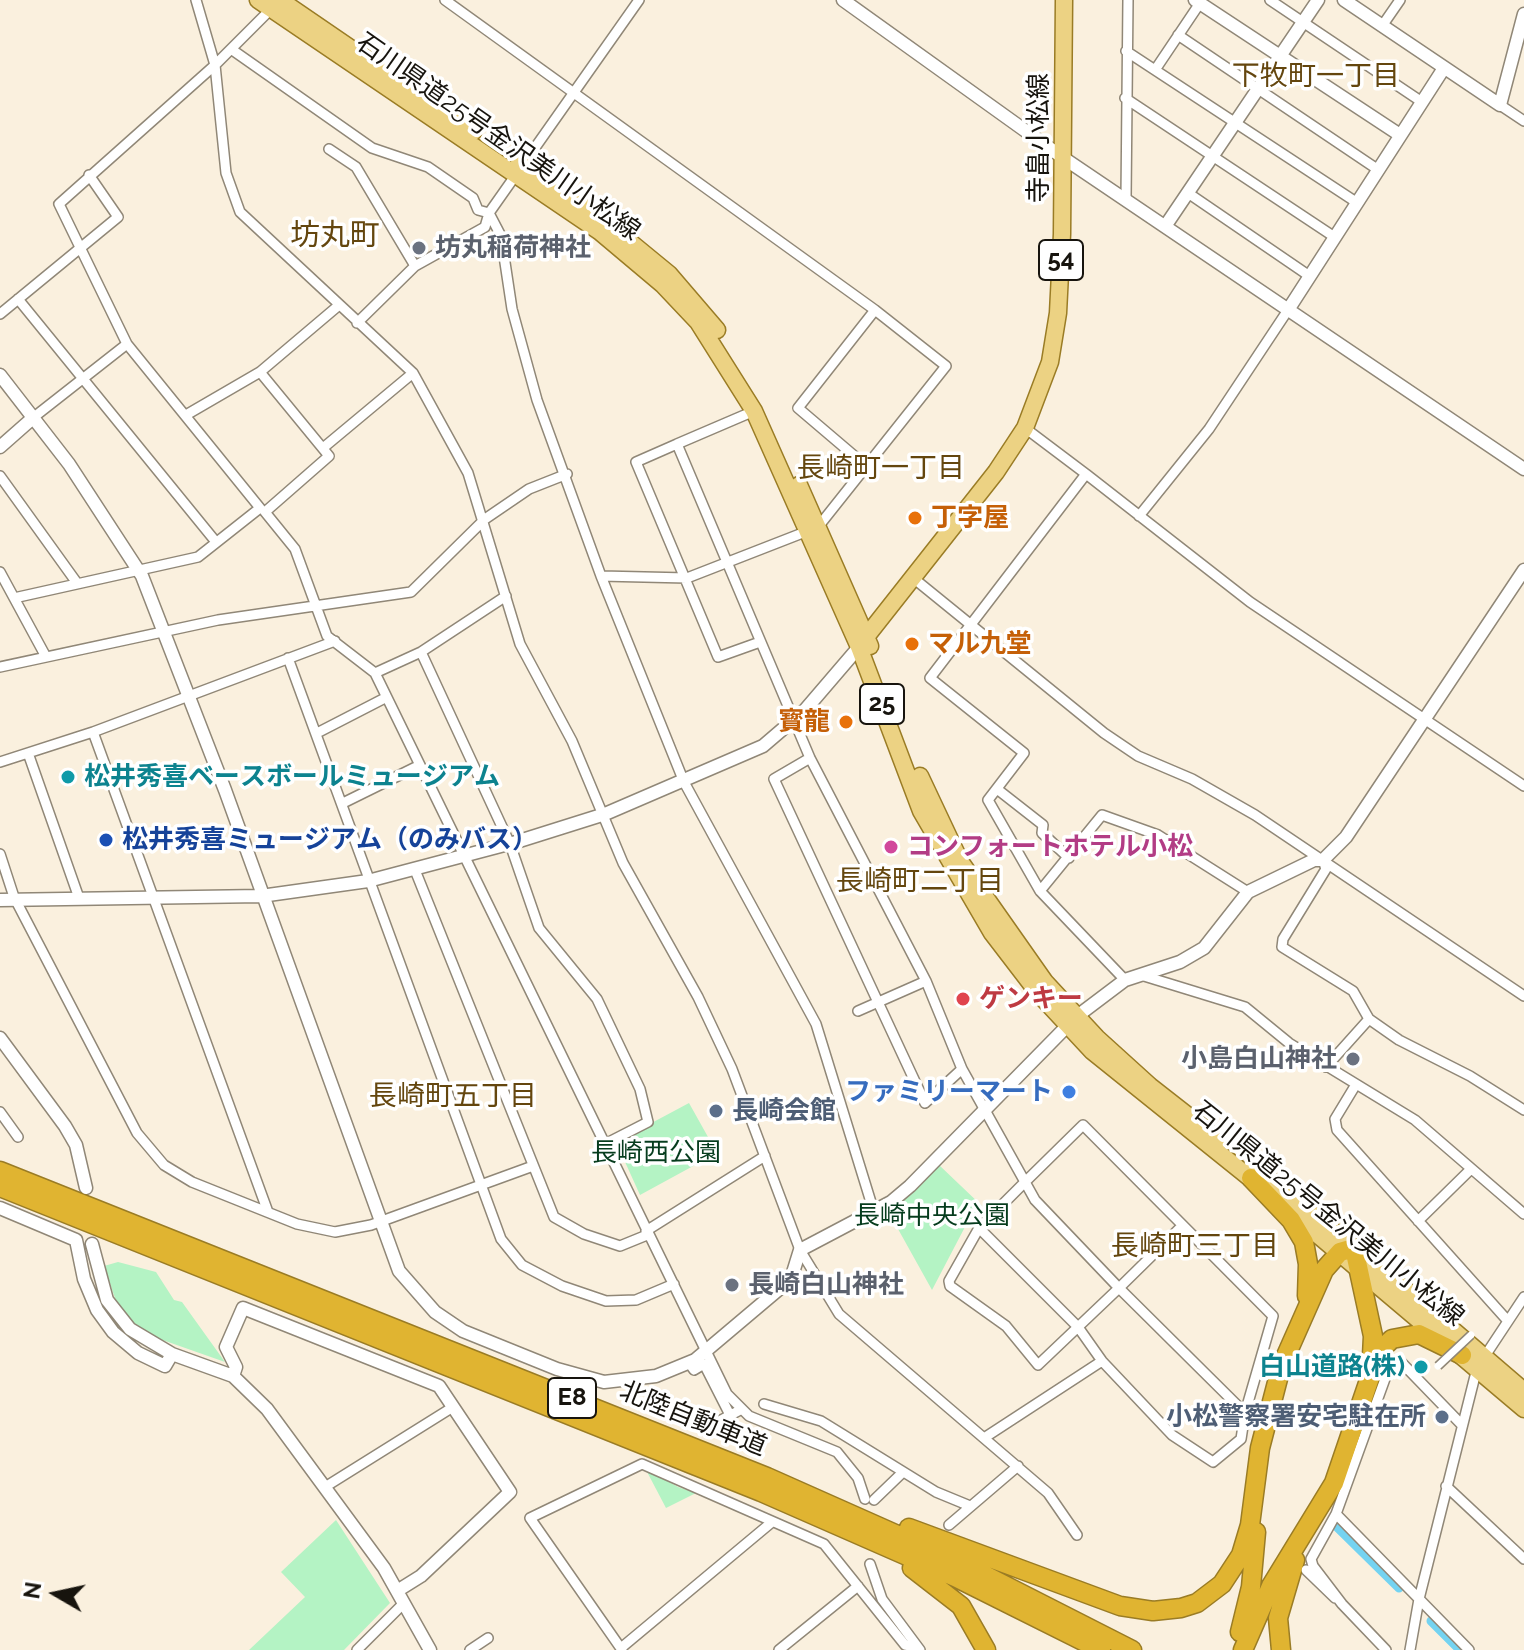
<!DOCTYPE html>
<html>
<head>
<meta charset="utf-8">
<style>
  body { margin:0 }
  #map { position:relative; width:1524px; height:1650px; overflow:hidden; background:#faf0de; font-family:Raleway,sans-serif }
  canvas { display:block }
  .north { position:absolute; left:16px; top:1554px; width:80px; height:80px; -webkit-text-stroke:6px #fff; paint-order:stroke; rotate:279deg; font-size:22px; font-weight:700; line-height:32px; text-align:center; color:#17140e }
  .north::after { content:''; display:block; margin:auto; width:28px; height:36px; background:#17140e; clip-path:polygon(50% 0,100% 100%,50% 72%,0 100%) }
</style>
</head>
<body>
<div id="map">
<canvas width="1524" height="1650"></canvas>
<div class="north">N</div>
</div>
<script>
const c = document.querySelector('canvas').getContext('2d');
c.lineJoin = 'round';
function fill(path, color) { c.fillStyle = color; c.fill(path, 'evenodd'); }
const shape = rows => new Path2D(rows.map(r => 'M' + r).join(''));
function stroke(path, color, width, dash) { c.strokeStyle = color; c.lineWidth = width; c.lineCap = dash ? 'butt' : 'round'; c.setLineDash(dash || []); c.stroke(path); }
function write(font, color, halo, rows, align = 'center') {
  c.font = font + ' Raleway,"Noto Sans JP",sans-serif'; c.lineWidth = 7; c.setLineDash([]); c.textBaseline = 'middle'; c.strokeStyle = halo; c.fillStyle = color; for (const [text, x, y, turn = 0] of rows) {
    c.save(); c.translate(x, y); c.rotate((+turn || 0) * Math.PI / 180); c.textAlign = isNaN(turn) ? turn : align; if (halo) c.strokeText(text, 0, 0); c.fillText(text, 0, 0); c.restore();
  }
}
fill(shape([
  [689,1103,717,1153,640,1195,616,1142],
  [938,1164,982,1206,966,1225,932,1290,888,1211],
  [118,1262,156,1272,174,1300,182,1302,225,1362,154,1337,132,1322,116,1301,104,1266],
  [645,1468,678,1487,696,1493,666,1508],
  [336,1520,390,1603,344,1650,249,1650,305,1597,281,1572]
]), '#b4f3c4');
stroke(shape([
  [1337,1527,1399,1588],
  [1431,1621,1460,1650]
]), '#74d3f1', 9);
stroke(shape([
  [688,1474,706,1428]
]), '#d8cfbf', 9, [9, 4.5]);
const minor = shape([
  [196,0,215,65,226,173,240,212,413,373,468,473,520,644,572,741,623,863,698,997,732,1069,800,1250,839,1314,1048,1493,1077,1535],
  [445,0,875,310,946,366,818,527,687,578,601,576],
  [1270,0,1422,102],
  [1382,26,1400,0],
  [1178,35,1377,169],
  [231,49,372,148,428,167,473,198,478,210,489,213,501,236,512,309,537,400,601,576,684,782,816,1024,874,1212],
  [1126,51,1356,202],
  [1155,70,1200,3],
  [1125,98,1333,236],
  [1500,105,1524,121],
  [329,149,356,167,415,266],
  [1188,193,1308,275],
  [1126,198,1128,0],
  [18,299,216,542],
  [0,314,118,217,89,175],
  [357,323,415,266,485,227,489,213,639,0],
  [260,372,329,456,265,512,295,549,327,636,375,673,727,1394,749,1416,837,1452,858,1478,865,1499],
  [754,411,677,444,810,758,926,981,962,1069,1025,1182,1035,1200,1119,1288,1245,1413,1273,1316,1083,1125,1025,1182,979,1228,949,1281,950,1286,1006,1326,1038,1365,1119,1288,1182,1226],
  [186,415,260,372,338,306],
  [34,417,127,344],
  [1025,428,1086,474,930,678,1024,753,988,800,1040,891,1125,980],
  [677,444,636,462,718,657,760,642],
  [323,448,413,373],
  [865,465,798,408,875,310],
  [1086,474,1250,602,1524,786],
  [0,476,77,583],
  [1139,516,1209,429,1288,310],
  [0,572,45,655],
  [912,577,1104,733,1138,756,1192,779,1255,815,1524,996],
  [14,598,198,557,260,508,127,344,59,204,215,65,272,8],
  [421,652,510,844,539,928,597,999,640,1089,648,1122,605,1144],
  [288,658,501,1239,522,1265,562,1286,606,1301,636,1300,674,1284],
  [0,667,218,620,411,592,485,519,529,489,567,474],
  [375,673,421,652,506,596],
  [93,732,268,1212],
  [317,733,385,698],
  [28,753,79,898],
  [810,758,774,779,925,1103,962,1069],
  [0,762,93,732,335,641],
  [997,789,1043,825,1042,833,1069,858],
  [343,803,418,766],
  [0,854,14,897,137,1133,164,1165,192,1182,297,1224,335,1232,371,1225,533,1166],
  [1323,860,1326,869,1283,939,1282,947,1353,991,1369,1019,1399,1040,1470,1076,1524,1110],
  [415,870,554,1217,584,1234,620,1246,647,1235],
  [1040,891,1102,815,1158,835,1248,892],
  [1144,976,1245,1007,1289,1043,1415,1120,1524,1214],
  [858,1011,926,981],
  [1326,1067,1369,1019],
  [1355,1086,1335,1119,1337,1130,1507,1320],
  [0,1112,18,1137],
  [1418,1221,1471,1169],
  [979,1228,1078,1327,1102,1361,1172,1435,1213,1462,1241,1439,1245,1413],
  [646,1231,765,1156],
  [689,1363,694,1370,704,1364,731,1417],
  [764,1404,821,1421,936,1492,970,1506],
  [664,1413,706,1428,742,1409],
  [984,1438,1102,1361],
  [1446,1486,1524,1559],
  [325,1487,453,1407],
  [874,1500,902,1473],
  [1336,1514,1469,1650],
  [949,1525,1018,1466],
  [870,1564,882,1599,920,1650],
  [1306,1570,1335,1598],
  [621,1648,772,1522],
  [357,1650,403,1604],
  [470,1650,488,1638],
  [622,1650,530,1518,642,1464,824,1544,905,1645,918,1648],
  [779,1650,858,1586],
  [1386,1650,1342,1604,1313,1566,1311,1559,1336,1514,1390,1365,1401,1362,1461,1424],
  [1410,1650,1419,1599,1477,1368,1524,1297]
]);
const tertiary = shape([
  [843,0,1062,157,1524,469],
  [1195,0,1400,135],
  [1344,0,1500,105,1524,14],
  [1166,225,1318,0],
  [1288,310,1444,68],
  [0,375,69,464,142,576,225,790,399,1271,435,1312,463,1331,557,1369,604,1382,656,1376,695,1360,791,1279,800,1250,891,1202,910,1186,1076,1017,1125,980,1180,962,1204,948,1248,892,1314,860,1323,860,1346,837,1524,570],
  [0,447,34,417],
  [0,900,261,896,368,881,516,842,605,814,763,746,805,710,859,647],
  [0,1038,65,1126,76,1145,86,1188],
  [0,1208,76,1240,84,1279,97,1310,113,1332,138,1353,165,1366,172,1354],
  [92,1244,107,1300,130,1329,172,1354,233,1376,267,1409,384,1568,430,1650],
  [233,1376,236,1367,226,1347,243,1308,439,1386,510,1492,421,1576,397,1591]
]);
const primary = shape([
  [258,0,600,232,663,285,698,322,754,411,859,647,921,811,992,933,1038,993,1092,1051,1260,1186],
  [280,0,473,132],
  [519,163,602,219,669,274,717,330],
  [799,485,870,646],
  [862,642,996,472,1025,428,1050,362,1058,313,1062,234,1064,0],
  [920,776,960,861,1045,982,1097,1038,1150,1086,1219,1140],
  [1253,1166,1411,1294,1524,1391],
  [1287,1209,1524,1409]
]);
const motorway = shape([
  [0,1171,767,1477,965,1565,1132,1650],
  [1251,1178,1291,1220,1304,1242,1308,1264,1307,1296],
  [0,1187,761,1492,955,1577,1101,1650],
  [909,1528,1120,1606,1153,1611,1181,1608,1197,1603,1222,1584,1241,1555,1250,1525,1260,1448,1281,1367,1324,1270,1340,1252,1354,1248,1373,1336,1371,1376],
  [912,1568,961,1606,986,1650],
  [1240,1632,1251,1587,1256,1532],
  [1243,1650,1271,1586,1334,1483,1379,1351,1392,1339,1419,1334,1462,1355],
  [1281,1650,1278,1618,1295,1560]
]);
stroke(minor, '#908777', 12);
stroke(tertiary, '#908777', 15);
stroke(primary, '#9a7c25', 19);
stroke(motorway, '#9a7c25', 21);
stroke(minor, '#fff', 9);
stroke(tertiary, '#fff', 12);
stroke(primary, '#ecd283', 16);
stroke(motorway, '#e0b431', 18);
const pedestrianBridge = shape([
  [1438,1366,1471,1335]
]);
stroke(pedestrianBridge, '#908777', 10, []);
stroke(pedestrianBridge, '#fff', 7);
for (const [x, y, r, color] of [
  [419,248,8,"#6b7280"],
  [915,518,8,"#e8710a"],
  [912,644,8,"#e8710a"],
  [846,722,8,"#e8710a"],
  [68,777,8,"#0f9aa8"],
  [106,840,8,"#1a4fb4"],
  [891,847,8,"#d1479c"],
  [963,999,8,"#e0444e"],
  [1353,1059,8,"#6b7280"],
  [1069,1092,8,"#3f7fe0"],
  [716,1111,8,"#5c6f8a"],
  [732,1285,8,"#6b7280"],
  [1421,1367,8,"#0f9aa8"],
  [1442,1417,8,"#5c6f8a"]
]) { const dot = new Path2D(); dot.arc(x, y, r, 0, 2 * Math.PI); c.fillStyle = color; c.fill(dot); stroke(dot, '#fff', 3); }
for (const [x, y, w] of [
  [1061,260,44],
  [882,704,44],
  [572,1398,48]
]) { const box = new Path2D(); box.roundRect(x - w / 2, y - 20, w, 40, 6); c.fillStyle = '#fff'; c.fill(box); stroke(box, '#17140e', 2); }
write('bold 24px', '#17140e', null, [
  ["54",1061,260],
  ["25",882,704],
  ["E8",572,1398]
]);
write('26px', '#17140e', '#fff', [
  ["石川県道25号金沢美川小松線",498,137,35],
  ["寺畠小松線",1039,138,-90],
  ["石川県道25号金沢美川小松線",1328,1214,39],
  ["北陸自動車道",693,1419,22]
]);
write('bold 26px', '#5b616d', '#fff', [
  ["坊丸稲荷神社",435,248],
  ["小島白山神社",1337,1059,"right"],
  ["長崎白山神社",748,1285]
], 'left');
write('bold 26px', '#c56008', '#fff', [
  ["丁字屋",931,518],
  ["マル九堂",928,644],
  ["寳龍",830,722,"right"]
], 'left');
write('bold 26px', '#0d838f', '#fff', [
  ["松井秀喜ベースボールミュージアム",84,777],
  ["白山道路(株)",1405,1367,"right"]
], 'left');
write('bold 26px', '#164399', '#fff', [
  ["松井秀喜ミュージアム（のみバス）",122,840]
], 'left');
write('bold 26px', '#b23c85', '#fff', [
  ["コンフォートホテル小松",907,847]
], 'left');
write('bold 26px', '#be3a42', '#fff', [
  ["ゲンキー",979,999]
], 'left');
write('bold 26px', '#366cbe', '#fff', [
  ["ファミリーマート",1053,1092]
], 'right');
write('bold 26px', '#4e5e75', '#fff', [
  ["長崎会館",732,1111],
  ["小松警察署安宅駐在所",1426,1417,"right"]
], 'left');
write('26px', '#063c1d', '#fff', [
  ["長崎西公園",656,1153],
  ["長崎中央公園",932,1216]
]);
write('28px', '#64460e', '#fff', [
  ["下牧町一丁目",1316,77],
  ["長崎町一丁目",881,469],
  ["長崎町二丁目",920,882],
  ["長崎町五丁目",453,1097],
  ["長崎町三丁目",1195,1247]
]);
write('30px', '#64460e', '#fff', [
  ["坊丸町",335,236]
]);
</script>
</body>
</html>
